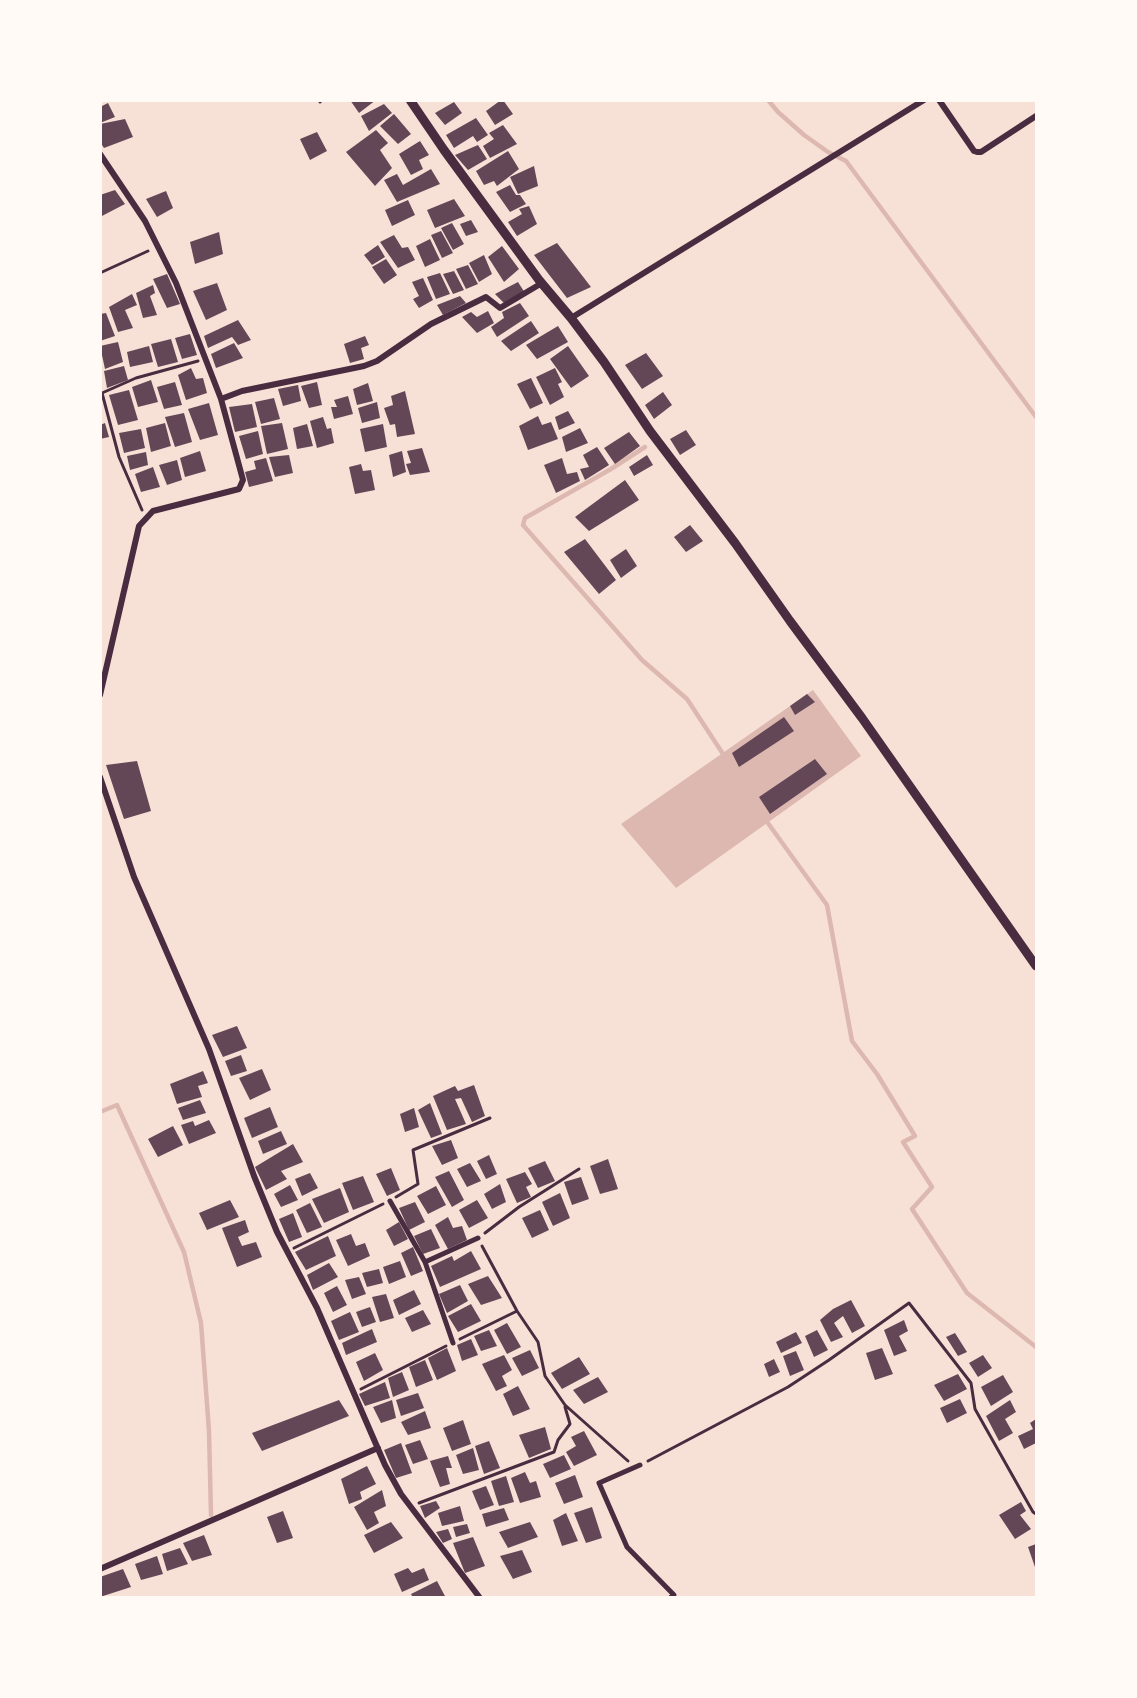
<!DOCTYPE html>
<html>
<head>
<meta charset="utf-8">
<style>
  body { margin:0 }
  #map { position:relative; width:1137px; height:1698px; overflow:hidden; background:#f7e1d7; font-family:"Nunito Sans",sans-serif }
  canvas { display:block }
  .frame { position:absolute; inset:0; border:102px solid #fffaf5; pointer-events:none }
</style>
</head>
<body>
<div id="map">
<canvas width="1137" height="1698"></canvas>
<div class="frame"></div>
</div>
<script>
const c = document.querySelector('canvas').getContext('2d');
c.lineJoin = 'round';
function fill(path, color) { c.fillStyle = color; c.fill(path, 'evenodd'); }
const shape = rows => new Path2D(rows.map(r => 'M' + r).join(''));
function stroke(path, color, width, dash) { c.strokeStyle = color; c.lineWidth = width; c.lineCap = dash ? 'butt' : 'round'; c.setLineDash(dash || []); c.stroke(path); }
fill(shape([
  [813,690,861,756,676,888,621,824]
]), '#dcb8b0');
stroke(shape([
  [768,100,778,112,804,135,828,152,846,161,1036,417],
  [645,447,611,469,525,518,523,525,642,660,687,699,725,757],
  [765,819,827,905,852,1041,877,1074,915,1136,903,1142,932,1187,912,1209,967,1293,1036,1347],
  [100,1112,117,1105,184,1252,201,1323,209,1431,211,1515]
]), '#dcb8b0', 4.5);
fill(shape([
  [350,100,376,100,359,113],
  [501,100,503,100,513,114,495,125,486,111],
  [454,102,462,113,445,125,435,113],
  [108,103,115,117,100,123,100,107],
  [384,104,392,113,369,131,361,116],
  [394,114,411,134,398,144,380,126],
  [476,118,488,135,477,142,473,136,454,148,446,135],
  [125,119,133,137,104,148,100,142,100,124],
  [503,125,517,144,490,158,483,146,494,139,489,133],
  [376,130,388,143,380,150,392,168,375,186,346,152],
  [317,132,327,151,310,160,300,139],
  [420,141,429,155,419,160,423,169,411,175,399,154],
  [478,145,487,159,468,170,455,155],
  [508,151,519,169,497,186,494,181,484,185,476,171],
  [534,166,538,186,518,194,510,177],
  [431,169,440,184,397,202,384,180,397,174,403,185],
  [510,185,516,195,520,195,526,204,510,212,496,192],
  [115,190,125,204,100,217,100,195],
  [166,191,173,208,157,217,146,199],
  [454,199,465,216,435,228,427,210],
  [408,200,415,215,392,226,385,210],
  [529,206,537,224,517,236,508,222,522,214,519,209],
  [471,220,478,232,466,236,460,224],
  [452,223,464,244,453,250,441,228],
  [441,231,453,253,442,258,431,235],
  [219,232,223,254,195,264,190,242],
  [394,235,402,248,408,247,415,260,398,268,380,242],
  [430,239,440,260,425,267,416,246],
  [557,243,591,287,567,298,534,255],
  [378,245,385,257,372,265,364,255],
  [502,246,519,269,504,282,488,257],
  [484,255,492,274,479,282,469,263],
  [386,259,397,275,384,284,372,267],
  [468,265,478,284,466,289,456,269],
  [454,271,464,290,453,294,443,274],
  [440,273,450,294,436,299,427,277],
  [167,274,180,304,167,308,153,279],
  [423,278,433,300,419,308,413,299,419,296,412,282],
  [518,282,525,293,505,304,495,294],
  [217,283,227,310,206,320,193,291],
  [153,285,155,293,150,296,157,315,143,318,136,293],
  [132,294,137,305,125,310,133,328,118,332,109,307],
  [460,296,466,303,443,315,437,305],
  [520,303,529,316,497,337,491,327,504,318,502,312],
  [488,311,494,323,477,333,462,317,471,312,477,317],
  [106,313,115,336,100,341,100,314],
  [238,320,251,340,238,345,232,337,208,348,204,336],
  [531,321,539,333,511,351,501,341],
  [558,326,568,342,537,359,526,345],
  [190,334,197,355,182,359,175,338],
  [365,336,369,345,361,348,364,359,350,363,344,344],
  [171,339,178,362,158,367,151,344],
  [118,342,123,362,105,369,100,346],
  [234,343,243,358,216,368,211,354],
  [149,346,153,362,130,367,127,352],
  [568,346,589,376,571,388,550,359],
  [646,353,663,376,642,389,625,365],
  [124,366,128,380,107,388,104,371],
  [191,368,196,379,203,378,207,393,186,400,178,375],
  [555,368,562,382,558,384,564,397,550,405,536,377],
  [531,378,543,403,530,409,517,384],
  [151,380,158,402,138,407,132,387],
  [175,382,182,405,164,409,157,387],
  [317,382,322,405,309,408,301,386],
  [368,383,373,401,357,405,353,389],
  [298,385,301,401,283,406,278,389],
  [129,390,138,420,118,425,109,395],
  [405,391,415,434,397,437,395,424,390,425,384,408,393,405,391,396],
  [663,392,672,405,654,419,645,405],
  [348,396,353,414,334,419,331,407,337,407,334,400],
  [274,398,280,419,261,424,255,402],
  [377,402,380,418,362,423,358,408],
  [209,403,218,435,200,440,188,409],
  [252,404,257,427,235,432,229,407],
  [568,411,575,423,559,430,555,417],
  [184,413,192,442,175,447,165,417],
  [538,416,542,425,551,422,558,439,528,450,519,426],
  [323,417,327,429,331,428,334,443,317,448,310,421],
  [105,423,109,437,100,439,100,425],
  [165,423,171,446,151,452,146,428],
  [282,423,288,449,267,454,261,426],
  [307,424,313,446,297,449,293,428],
  [383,424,387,447,365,452,360,429],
  [580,428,588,443,566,452,562,437],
  [141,429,145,448,124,453,119,433],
  [686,430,696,445,680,455,670,439],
  [258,431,263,454,246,459,239,436],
  [629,432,640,446,615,464,604,448],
  [597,447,609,465,585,480,580,469,589,467,583,455],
  [422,448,430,472,410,475,406,464,411,463,407,451],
  [200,451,206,471,185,477,180,458],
  [402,451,406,472,393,477,389,455],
  [146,452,148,465,130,470,127,456],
  [289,455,293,473,275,477,269,457],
  [647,455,653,465,634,476,629,467],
  [266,458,273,481,249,487,245,472,256,469,254,461],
  [562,458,567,474,577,472,580,481,556,493,544,465],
  [177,460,182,480,167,485,159,465],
  [361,464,363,471,371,470,375,490,355,494,349,467],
  [153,467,160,487,141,492,135,474],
  [625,480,639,500,589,531,575,517],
  [690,525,703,541,686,552,674,537],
  [585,539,616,580,599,594,564,552],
  [626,549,637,566,621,578,610,560],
  [807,694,815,702,795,715,790,706],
  [784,717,794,731,739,767,732,753],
  [815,759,827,774,770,814,759,797],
  [137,761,151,811,124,819,106,765],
  [237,1026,247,1048,223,1057,212,1035],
  [241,1055,247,1071,231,1076,225,1061],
  [262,1069,271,1090,250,1100,239,1078],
  [203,1071,208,1083,198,1086,202,1097,177,1104,170,1084],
  [474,1085,485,1116,472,1122,461,1098,455,1099,466,1124,447,1130,433,1096,455,1086,458,1091],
  [200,1100,206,1113,183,1120,178,1108],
  [430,1103,442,1134,431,1138,418,1110],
  [270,1107,278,1127,252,1138,244,1118],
  [414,1108,419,1127,405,1132,400,1114],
  [209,1120,216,1133,189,1144,181,1125,193,1121,195,1126],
  [173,1126,183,1145,158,1157,148,1139],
  [281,1131,287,1144,263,1154,258,1141],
  [451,1140,458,1158,442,1165,432,1146],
  [293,1144,303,1162,281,1171,287,1179,266,1190,255,1167],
  [489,1155,497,1174,486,1179,477,1161],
  [608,1159,618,1189,600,1194,590,1166],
  [545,1161,555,1181,538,1188,528,1168],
  [470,1163,481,1181,467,1187,457,1169],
  [391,1168,400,1190,387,1196,376,1174],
  [449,1171,464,1200,452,1207,435,1177],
  [525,1172,532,1184,526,1187,531,1197,517,1203,506,1179],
  [310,1173,318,1188,302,1196,295,1179],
  [363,1176,374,1202,353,1210,342,1183],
  [581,1177,589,1199,572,1205,564,1182],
  [500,1184,506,1202,492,1209,484,1194],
  [290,1185,298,1200,281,1207,274,1194],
  [436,1186,446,1205,428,1214,417,1196],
  [340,1188,349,1212,324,1223,312,1199],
  [560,1193,570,1218,553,1226,542,1202],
  [230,1200,239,1217,207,1230,199,1213],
  [477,1200,488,1218,469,1228,459,1210],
  [415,1202,425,1222,409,1230,399,1208],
  [310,1203,322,1227,307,1233,296,1210],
  [540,1210,549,1230,532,1238,522,1218],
  [293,1213,302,1237,289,1242,279,1219],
  [448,1217,453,1228,462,1226,467,1240,448,1249,435,1225],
  [245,1220,249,1232,238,1237,242,1246,256,1242,262,1257,237,1267,222,1228],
  [399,1222,408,1239,394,1246,386,1230],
  [431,1229,440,1248,423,1254,414,1236],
  [351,1234,356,1246,365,1243,370,1256,348,1266,336,1240],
  [328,1236,336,1256,306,1270,295,1252],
  [413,1247,423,1271,411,1276,401,1253],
  [471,1251,481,1269,440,1287,431,1266,452,1256,454,1261],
  [400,1261,406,1277,389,1284,383,1267],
  [329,1263,338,1277,313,1290,307,1275],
  [379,1269,383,1283,367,1287,362,1273],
  [488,1276,502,1298,481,1305,468,1284],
  [359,1277,366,1294,352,1299,345,1280],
  [460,1285,468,1301,447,1313,439,1294],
  [337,1286,347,1305,333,1312,324,1293],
  [414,1290,421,1304,399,1315,393,1300],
  [386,1294,394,1318,380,1322,372,1297],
  [851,1300,865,1326,852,1333,843,1316,834,1323,843,1337,831,1342,820,1320,833,1309],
  [471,1304,481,1321,458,1332,448,1316],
  [370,1307,376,1322,362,1327,356,1312],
  [423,1310,431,1324,412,1332,405,1318],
  [350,1312,359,1332,339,1340,331,1321],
  [904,1320,908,1331,899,1336,907,1351,894,1356,884,1330],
  [507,1323,521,1347,507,1354,494,1330],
  [372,1329,377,1342,346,1355,342,1343],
  [489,1330,497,1346,481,1351,474,1336],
  [817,1330,828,1350,814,1357,805,1336],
  [796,1332,802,1343,781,1353,776,1342],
  [955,1333,967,1352,958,1356,946,1337],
  [471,1339,478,1355,462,1361,457,1345],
  [447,1348,456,1371,437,1380,428,1358],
  [882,1348,893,1374,875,1380,866,1353],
  [530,1350,539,1368,522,1376,512,1358],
  [796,1351,804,1370,790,1376,783,1356],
  [375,1353,383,1370,364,1381,356,1362],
  [504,1355,512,1370,502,1376,507,1386,496,1391,482,1364],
  [983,1355,992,1368,978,1377,969,1363],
  [579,1357,590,1374,562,1389,551,1373],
  [774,1359,780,1372,769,1377,764,1364],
  [425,1360,433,1380,416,1387,409,1367],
  [402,1372,409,1390,393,1397,388,1378],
  [958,1374,967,1389,944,1401,934,1385],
  [1003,1375,1013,1392,991,1406,981,1387],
  [598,1377,608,1392,584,1404,573,1390],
  [385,1382,390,1398,365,1406,359,1394],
  [518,1386,530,1409,513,1416,503,1394],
  [418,1393,424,1408,401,1416,396,1400],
  [960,1399,967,1413,947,1423,940,1408],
  [339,1400,349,1416,262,1451,252,1433],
  [392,1400,396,1418,381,1423,373,1407],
  [1010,1400,1016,1412,1005,1419,1013,1433,999,1441,986,1416],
  [425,1411,431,1428,408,1435,401,1422],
  [1036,1419,1036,1443,1024,1449,1018,1436,1033,1429,1030,1423],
  [463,1420,471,1444,452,1451,443,1428],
  [545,1427,551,1449,529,1458,519,1435],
  [584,1431,597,1455,574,1466,566,1452,576,1446,571,1437],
  [420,1440,428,1459,413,1464,405,1445],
  [489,1441,500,1468,484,1474,475,1446],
  [401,1443,412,1473,396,1478,384,1450],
  [473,1448,479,1470,463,1474,456,1455],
  [564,1455,571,1469,550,1478,543,1464],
  [448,1456,452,1468,446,1468,450,1484,440,1487,430,1461],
  [367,1466,376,1484,360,1492,362,1499,349,1504,341,1479],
  [525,1472,530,1483,536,1481,541,1497,520,1503,511,1478],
  [575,1475,583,1497,564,1504,555,1483],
  [506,1476,514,1502,499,1506,491,1481],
  [486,1486,494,1505,480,1510,472,1491],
  [382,1490,386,1506,374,1512,379,1523,367,1530,354,1507],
  [436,1501,440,1508,425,1518,420,1506],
  [1021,1502,1026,1511,1020,1515,1031,1529,1015,1539,999,1515],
  [460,1506,464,1521,442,1526,438,1513],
  [592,1507,602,1538,586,1543,574,1513],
  [504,1508,509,1520,486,1527,482,1514],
  [283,1511,293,1538,277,1543,267,1517],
  [566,1513,578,1541,562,1546,553,1520],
  [391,1522,403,1538,374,1553,364,1535],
  [530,1522,538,1537,508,1548,499,1532],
  [467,1524,470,1533,456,1537,453,1527],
  [448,1529,452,1539,443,1543,436,1532],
  [204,1535,212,1555,192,1561,183,1543],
  [473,1537,485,1566,465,1573,453,1543],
  [1036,1544,1036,1570,1028,1547],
  [180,1548,188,1564,167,1571,162,1554],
  [522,1550,532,1572,513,1579,500,1556],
  [157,1556,163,1574,141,1580,135,1564],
  [408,1568,412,1573,424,1568,429,1580,402,1592,394,1574],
  [123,1569,131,1587,100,1597,100,1577],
  [437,1581,446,1598,413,1598,411,1594]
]), '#644757');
stroke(shape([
  [320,102,322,100],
  [100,273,148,251],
  [142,510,119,457,102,393,136,378,198,361],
  [396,1197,418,1184,413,1150,490,1118],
  [485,1233,519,1207,579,1169],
  [482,1246,517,1311],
  [294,1248,383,1204],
  [460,1339,517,1311,538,1342,545,1376,565,1405,628,1461],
  [361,1389,446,1346],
  [648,1461,788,1387,829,1360,909,1303,971,1383,975,1409,1033,1512,1036,1514],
  [419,1503,554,1452,558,1440,570,1424,565,1407]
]), '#4a2c40', 3);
stroke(shape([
  [390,1201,425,1262,453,1343],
  [425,1262,478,1238],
  [640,1465,599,1483,627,1547,674,1595,670,1598]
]), '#4a2c40', 5);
stroke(shape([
  [939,100,974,151,977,152,981,152,1036,116],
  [100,154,145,221,176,283,221,399,243,480,239,489,153,511,139,526,100,695],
  [571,318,924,100],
  [221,399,242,391,364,366,377,361,431,324,486,297,500,308,542,283],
  [100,777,134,877,209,1049,254,1176,277,1232,317,1308,385,1465,401,1494,480,1598],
  [100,1569,378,1448]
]), '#4a2c40', 6);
stroke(shape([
  [410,100,444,150,539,280,571,318,604,362,650,431,735,543,790,621,862,718,1036,966]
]), '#4a2c40', 9);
</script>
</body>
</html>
